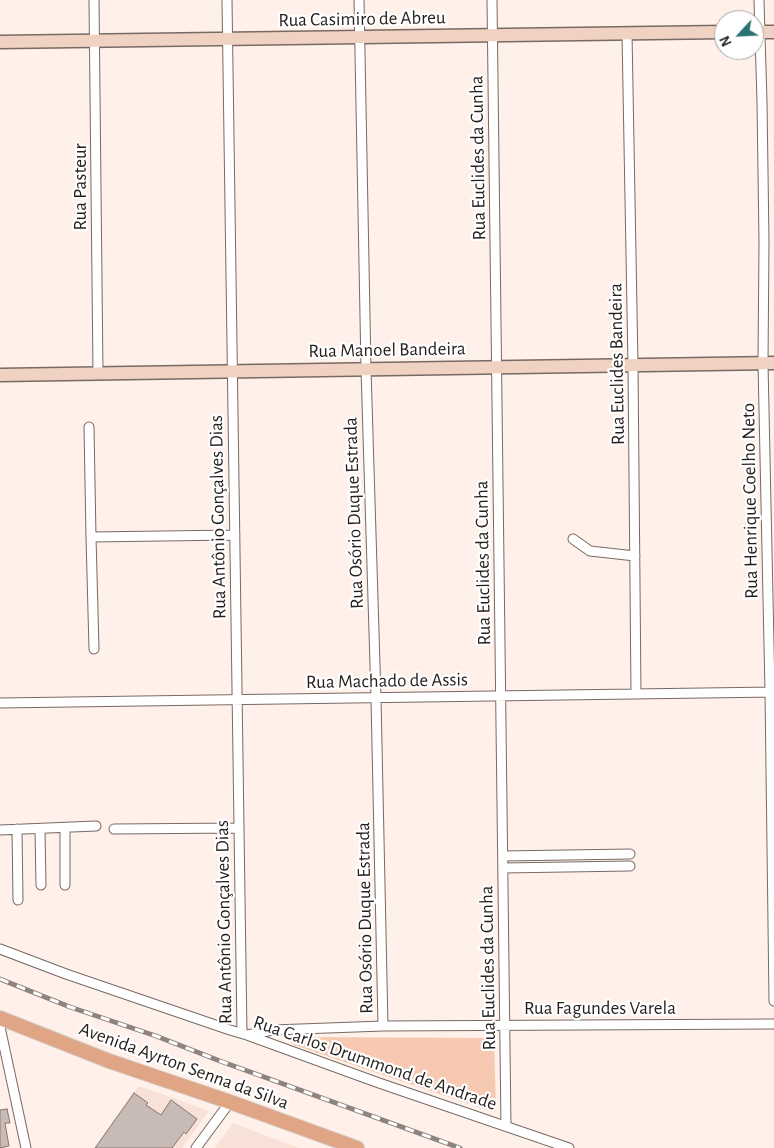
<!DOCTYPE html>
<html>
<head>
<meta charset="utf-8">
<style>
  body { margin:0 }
  #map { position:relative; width:774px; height:1148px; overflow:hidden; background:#fff0e9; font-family:"Alegreya Sans",sans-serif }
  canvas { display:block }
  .north { position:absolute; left:714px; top:10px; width:50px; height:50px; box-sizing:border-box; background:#fff; border:1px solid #a7a5a4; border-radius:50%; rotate:245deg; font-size:14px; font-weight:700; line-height:20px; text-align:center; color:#241f1c }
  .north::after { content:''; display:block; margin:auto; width:18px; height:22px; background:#287372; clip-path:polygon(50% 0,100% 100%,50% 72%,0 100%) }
</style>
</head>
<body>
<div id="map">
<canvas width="774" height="1148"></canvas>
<div class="north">N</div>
</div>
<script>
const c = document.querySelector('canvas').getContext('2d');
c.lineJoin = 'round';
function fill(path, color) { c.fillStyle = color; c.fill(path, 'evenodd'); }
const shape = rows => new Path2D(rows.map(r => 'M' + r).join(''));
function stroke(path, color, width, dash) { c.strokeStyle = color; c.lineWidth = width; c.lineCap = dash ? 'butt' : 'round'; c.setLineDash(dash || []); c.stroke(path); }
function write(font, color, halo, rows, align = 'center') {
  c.font = font + ' "Alegreya Sans",sans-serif'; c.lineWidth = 4.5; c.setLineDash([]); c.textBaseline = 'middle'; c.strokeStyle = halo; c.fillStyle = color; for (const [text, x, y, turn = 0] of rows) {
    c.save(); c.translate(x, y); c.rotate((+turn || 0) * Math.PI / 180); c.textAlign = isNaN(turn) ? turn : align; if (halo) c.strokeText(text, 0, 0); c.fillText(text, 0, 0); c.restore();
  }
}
fill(shape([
  [139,1086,209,1111,182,1148,95,1148],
  [233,1123,299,1148,215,1148]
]), '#f8e1d6');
fill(shape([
  [295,1037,494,1038,496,1110,493,1112,294,1045,289,1040,290,1038]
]), '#f8c9b2');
const building = shape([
  [134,1093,148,1103,146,1105,161,1115,171,1100,197,1119,186,1134,184,1132,172,1148,95,1148,134,1093],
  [7,1109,10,1123,5,1123,9,1146,0,1148,0,1110,7,1109]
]);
fill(building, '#c8bab4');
stroke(building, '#837670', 1);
const street = shape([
  [94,0,98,373],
  [227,0,242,1033],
  [359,0,366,369,376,698,383,1026],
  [492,0,506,1126],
  [759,0,762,102,764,242,763,363,770,692,774,1001],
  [627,33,633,365,636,694],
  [89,427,91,537,94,649],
  [91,537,235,535],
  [573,539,590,551,635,556],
  [0,703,774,692],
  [65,828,65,885],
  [17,829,18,900],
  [40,829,41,885],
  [114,829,238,828],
  [0,830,96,826],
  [503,856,630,854],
  [503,868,630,866],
  [0,949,66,974,230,1030,247,1035,379,1083,569,1148],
  [0,1027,26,1148],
  [247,1035,273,1030,383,1026,774,1024],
  [196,1148,230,1102]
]);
const secondary = shape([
  [754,32,774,32],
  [0,42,724,32],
  [0,375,774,363]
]);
const primary = shape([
  [0,1018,109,1061,230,1102,357,1148]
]);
stroke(street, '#776a64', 11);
stroke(secondary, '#776a64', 15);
stroke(primary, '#d3d2d2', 16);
stroke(street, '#fff', 9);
stroke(secondary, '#f0d2c2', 12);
stroke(primary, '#e0a585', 14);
const rail = shape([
  [0,979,70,1007,156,1036,220,1061,460,1148]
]);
stroke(rail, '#8e847f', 5);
stroke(rail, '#fff', 3, [9]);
write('19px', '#241f1c', '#fff', [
  ["Rua Casimiro de Abreu",362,19,-1],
  ["Rua Euclides da Cunha",478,158,-91],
  ["Rua Pasteur",80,187,-90],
  ["Rua Manoel Bandeira",387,350,-1],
  ["Rua Euclides Bandeira",617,364,-91],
  ["Rua Henrique Coelho Neto",750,501,-91],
  ["Rua Osório Duque Estrada",354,513,-92],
  ["Rua Antônio Gonçalves Dias",218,517,-91],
  ["Rua Euclides da Cunha",483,563,-91],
  ["Rua Machado de Assis",387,681,-1],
  ["Rua Osório Duque Estrada",365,918,-91],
  ["Rua Antônio Gonçalves Dias",224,922,-91],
  ["Rua Euclides da Cunha",488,968,-91],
  ["Rua Fagundes Varela",600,1008],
  ["Rua Carlos Drummond de Andrade",375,1063,19],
  ["Avenida Ayrton Senna da Silva",184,1066,20]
]);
</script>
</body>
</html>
